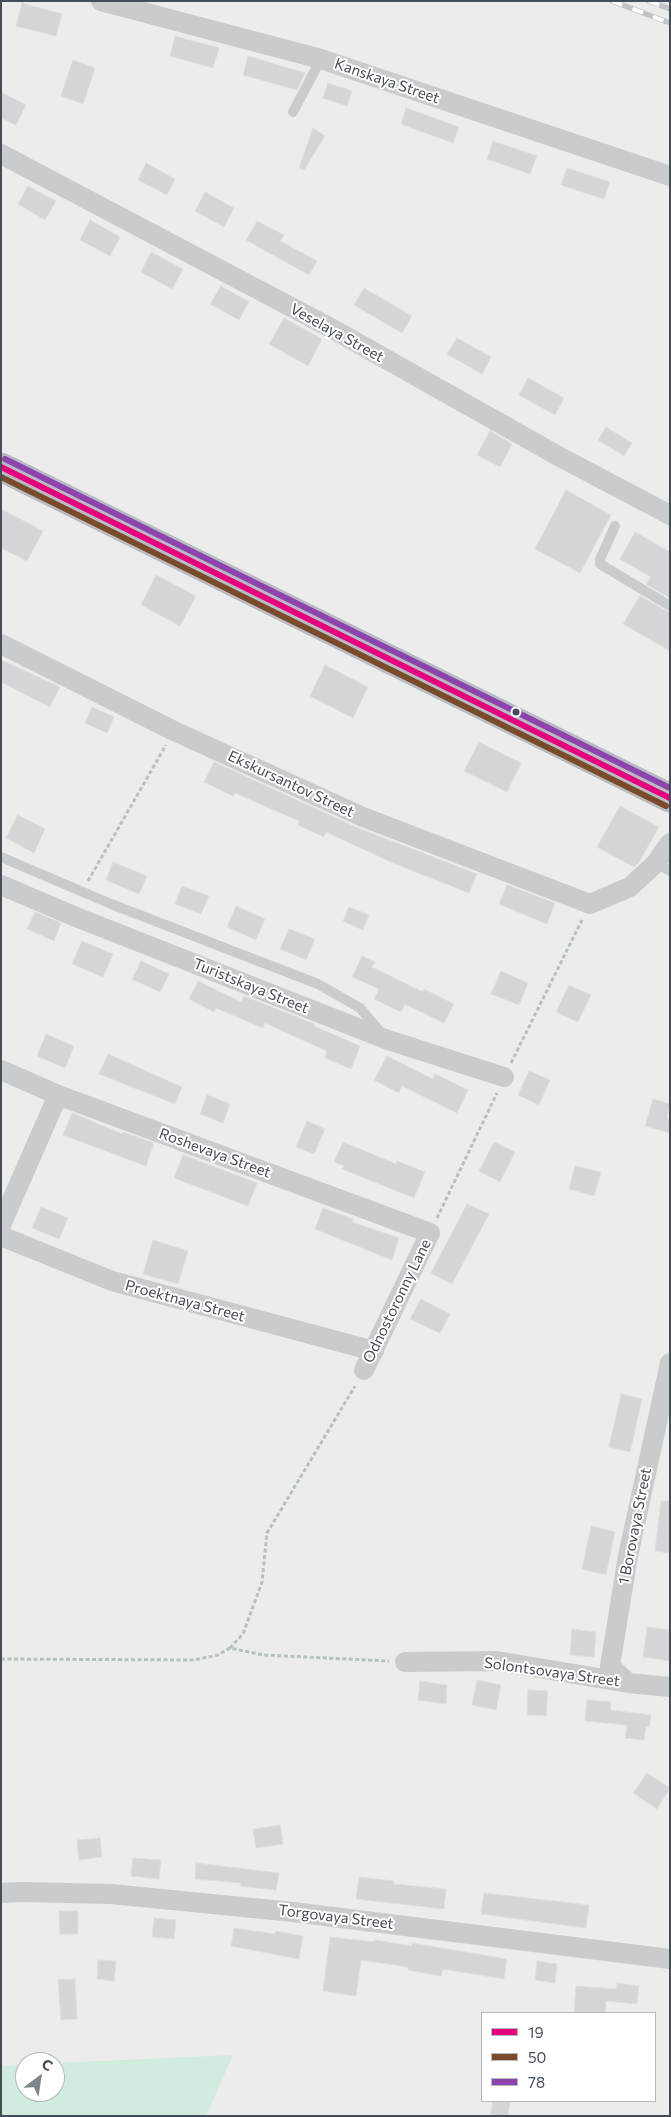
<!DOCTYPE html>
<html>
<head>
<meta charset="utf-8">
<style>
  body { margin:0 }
  #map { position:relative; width:671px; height:2117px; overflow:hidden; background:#edecec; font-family:Commissioner,sans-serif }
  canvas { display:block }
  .frame { position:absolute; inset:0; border:2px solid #454d58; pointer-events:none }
  .legend { position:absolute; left:481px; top:2012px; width:175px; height:90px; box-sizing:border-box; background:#fff; border:1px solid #b5b8bc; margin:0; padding:6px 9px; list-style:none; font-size:15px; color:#454d58 }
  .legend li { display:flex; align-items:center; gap:10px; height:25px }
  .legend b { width:25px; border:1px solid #b5b8bc }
  .north { position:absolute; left:15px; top:2052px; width:50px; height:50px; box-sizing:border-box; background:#fff; border:1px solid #b5b8bc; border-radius:50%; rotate:31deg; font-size:14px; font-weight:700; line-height:20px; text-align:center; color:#454d58 }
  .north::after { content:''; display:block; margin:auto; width:18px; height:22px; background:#80858c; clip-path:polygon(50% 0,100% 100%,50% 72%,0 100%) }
</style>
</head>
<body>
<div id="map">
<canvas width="671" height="2117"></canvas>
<div class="frame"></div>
<ul class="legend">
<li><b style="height:6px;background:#e5007d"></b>19</li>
<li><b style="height:6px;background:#7a4b2a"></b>50</li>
<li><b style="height:6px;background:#8e44ad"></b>78</li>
</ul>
<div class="north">С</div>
</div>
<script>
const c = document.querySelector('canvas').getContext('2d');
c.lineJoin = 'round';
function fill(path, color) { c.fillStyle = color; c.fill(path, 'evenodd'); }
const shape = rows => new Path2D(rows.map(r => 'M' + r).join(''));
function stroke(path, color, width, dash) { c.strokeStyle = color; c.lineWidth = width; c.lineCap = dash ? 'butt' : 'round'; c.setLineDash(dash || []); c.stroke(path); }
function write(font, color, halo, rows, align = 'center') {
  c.font = font + ' Commissioner,sans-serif'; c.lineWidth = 4; c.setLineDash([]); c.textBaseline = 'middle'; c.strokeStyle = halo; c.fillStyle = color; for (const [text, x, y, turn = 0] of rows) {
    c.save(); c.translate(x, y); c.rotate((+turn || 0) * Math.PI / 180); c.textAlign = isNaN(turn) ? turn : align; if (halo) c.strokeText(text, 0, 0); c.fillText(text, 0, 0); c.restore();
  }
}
fill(shape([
  [233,2055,206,2116,1,2116,1,2066,25,2065,25,2092,55,2092,55,2063]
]), '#d0ecde');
const building = shape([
  [22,3,62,14,56,36,16,26,22,3],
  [175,36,219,48,213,68,170,56,175,36],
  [248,56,305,73,297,90,243,75,248,56],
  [73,60,95,68,83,104,61,96,73,60],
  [328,83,352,91,347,106,323,98,328,83],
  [1,92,26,105,16,125,1,118,1,92],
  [406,108,459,127,453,143,401,124,406,108],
  [313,128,325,136,304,170,299,168,313,128],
  [493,141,537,156,530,174,487,159,493,141],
  [146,163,175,179,167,195,138,180,146,163],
  [567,168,610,182,604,199,561,185,567,168],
  [28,186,56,201,45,220,18,204,28,186],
  [205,192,234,208,224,227,195,211,205,192],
  [90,220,120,237,110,256,80,240,90,220],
  [257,221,284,235,280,241,317,261,309,275,246,240,257,221],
  [151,252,183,269,172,289,141,272,151,252],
  [221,286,249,302,239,320,210,304,221,286],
  [364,288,412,316,402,333,354,305,364,288],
  [284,318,322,339,308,366,269,344,284,318],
  [457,338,491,357,482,374,447,354,457,338],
  [528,378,564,398,555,415,519,395,528,378],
  [606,427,632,443,624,456,598,440,606,427],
  [490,431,512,444,500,467,477,455,490,431],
  [566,490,611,515,580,573,535,549,566,490],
  [1,509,43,531,27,561,1,548,1,509],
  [635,532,670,552,670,598,646,584,651,577,620,559,635,532],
  [156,575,196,596,180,626,141,605,156,575],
  [640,596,670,613,670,651,623,624,640,596],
  [1,660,60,687,50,707,1,682,1,660],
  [325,665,368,687,353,718,310,696,325,665],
  [92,707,114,717,107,733,85,723,92,707],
  [479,742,521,763,507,792,464,771,479,742],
  [214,762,358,828,477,874,469,893,393,863,326,832,324,837,298,825,299,821,235,793,233,796,204,782,214,762],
  [620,806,659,827,639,862,634,867,597,847,620,806],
  [18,815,45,829,34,853,6,838,18,815],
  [113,862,147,876,139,894,106,880,113,862],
  [507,885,555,903,547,924,499,904,507,885],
  [182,886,209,896,201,914,175,904,182,886],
  [236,906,265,919,256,940,227,927,236,906],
  [349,907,369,915,363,930,343,921,349,907],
  [35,912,61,923,54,941,27,929,35,912],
  [289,929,315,939,306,960,280,949,289,929],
  [82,941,113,954,103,977,72,964,82,941],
  [362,956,375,962,372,967,423,992,424,989,454,1004,444,1023,405,1004,401,1012,374,999,379,989,352,977,362,956],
  [141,961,169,974,160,992,132,979,141,961],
  [501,971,528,983,519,1005,491,994,501,971],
  [198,981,241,1002,244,996,312,1023,315,1024,314,1026,360,1046,351,1069,325,1058,327,1051,265,1023,263,1028,216,1008,214,1012,189,999,198,981],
  [569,985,591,995,578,1022,556,1012,569,985],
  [46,1034,74,1046,65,1068,37,1056,46,1034],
  [108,1054,182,1087,175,1104,99,1074,108,1054],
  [387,1056,433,1079,435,1074,468,1090,457,1113,402,1086,399,1093,374,1080,387,1056],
  [529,1071,550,1080,539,1105,518,1095,529,1071],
  [207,1095,230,1104,223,1123,200,1114,207,1095],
  [653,1099,670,1104,667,1118,670,1119,670,1133,645,1126,653,1099],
  [72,1113,123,1134,123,1132,154,1143,146,1166,63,1135,72,1113],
  [307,1121,325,1129,314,1154,296,1147,307,1121],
  [343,1142,396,1164,397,1161,425,1172,414,1198,342,1169,344,1166,334,1162,343,1142],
  [494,1142,515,1152,500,1182,479,1171,494,1142],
  [183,1155,257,1183,248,1206,174,1178,183,1155],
  [575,1166,601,1172,594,1196,569,1189,575,1166],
  [467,1204,489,1214,452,1284,431,1273,467,1204],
  [41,1207,68,1218,59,1239,32,1228,41,1207],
  [323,1208,353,1219,352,1222,399,1238,392,1260,315,1229,323,1208],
  [153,1240,188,1251,178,1284,143,1274,153,1240],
  [421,1299,450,1314,440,1333,410,1319,421,1299],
  [621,1394,642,1399,630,1452,609,1447,621,1394],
  [661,1501,670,1501,670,1553,655,1551,661,1501],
  [591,1526,615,1532,606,1575,582,1569,591,1526],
  [647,1627,670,1630,670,1661,643,1657,647,1627],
  [572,1629,596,1632,594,1657,570,1655,572,1629],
  [477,1680,501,1685,496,1710,472,1705,477,1680],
  [420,1681,447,1685,446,1704,418,1700,420,1681],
  [528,1690,548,1691,546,1716,527,1715,528,1690],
  [587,1700,611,1702,610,1710,651,1715,649,1727,646,1727,644,1740,625,1738,627,1725,585,1721,587,1700],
  [647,1773,670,1788,657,1809,633,1793,647,1773],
  [280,1825,283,1844,256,1848,253,1829,280,1825],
  [100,1838,102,1857,79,1860,77,1840,100,1838],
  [133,1858,161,1860,159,1879,131,1876,133,1858],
  [196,1863,279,1873,276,1890,240,1886,241,1883,195,1879,196,1863],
  [359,1877,394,1881,394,1884,446,1889,444,1909,356,1899,359,1877],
  [484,1893,589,1905,586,1928,481,1914,484,1893],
  [59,1911,78,1911,78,1934,60,1934,59,1911],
  [154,1918,176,1920,174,1939,152,1937,154,1918],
  [234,1928,275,1934,276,1931,303,1936,299,1959,231,1946,234,1928],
  [330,1937,374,1942,375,1940,412,1946,412,1943,507,1959,504,1979,443,1969,441,1976,408,1970,408,1967,361,1960,356,1996,323,1991,330,1937],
  [98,1960,116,1961,114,1981,97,1979,98,1960],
  [537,1961,557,1964,555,1983,535,1980,537,1961],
  [75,1979,77,2019,61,2020,58,1980,75,1979],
  [617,1983,639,1986,637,2004,606,2001,605,2013,574,2013,576,1986,616,1989,617,1983],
  [493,2101,510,2101,508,2116,490,2116,493,2101]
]);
fill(building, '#d5d4d7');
stroke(building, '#dededf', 1);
const highway = shape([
  [1,467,670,798]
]);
stroke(highway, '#b2b5bc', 29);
stroke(shape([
  [88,881,166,745],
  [511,1063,582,920],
  [437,1218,497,1093],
  [230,1648,243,1634,262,1582,267,1533,355,1386],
  [1,1659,194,1660,218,1655,230,1648,263,1655,389,1661]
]), '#b6c1bf', 3, [4, 2.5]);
stroke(shape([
  [293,112,321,59],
  [615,526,600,559,600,564,670,606],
  [1,857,111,904,318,984,360,1008,382,1034],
  [656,863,670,871]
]), '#c9cbcd', 10);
stroke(shape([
  [101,1,321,59,670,176],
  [1,154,329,327,560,457,670,515],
  [1,644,174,731,363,817,590,904,630,887,656,863,670,843],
  [1,885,76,917,388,1040,504,1077],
  [1,1070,58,1095,430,1233,364,1370],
  [1,1225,58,1095],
  [1,1236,112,1281,374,1351],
  [405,1662,497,1661,628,1683,670,1687],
  [628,1683,610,1666,628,1556,670,1363],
  [1,1893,22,1892,111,1894,293,1912,670,1959]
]), '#c9cbcd', 20);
stroke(highway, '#b9bdc3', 28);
const rail = shape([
  [612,1,670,23],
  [649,1,670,9]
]);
stroke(rail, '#c2c4c7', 5.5);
stroke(rail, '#fff', 4, [11]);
stroke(shape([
  [1,467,670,798]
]), '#e5007d', 6);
stroke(shape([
  [1,477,666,806]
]), '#7a4b2a', 6);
stroke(shape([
  [5,459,670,788]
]), '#8e44ad', 6);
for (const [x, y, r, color] of [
  [516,712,4.5,"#454d58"]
]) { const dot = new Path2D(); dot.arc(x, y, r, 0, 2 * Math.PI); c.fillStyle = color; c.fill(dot); stroke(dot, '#fff', 2); }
write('15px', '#454d58', '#fff', [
  ["Kanskaya Street",387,81,19],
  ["Veselaya Street",337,333,29],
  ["Ekskursantov Street",291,784,25],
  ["Turistskaya Street",251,986,22],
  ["Roshevaya Street",215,1153,20],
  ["Proektnaya Street",185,1301,15],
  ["Odnostoronny Lane",397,1301,-64],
  ["1 Borovaya Street",635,1526,-79],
  ["Solontsovaya Street",552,1672,8],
  ["Torgovaya Street",336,1917,7]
]);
</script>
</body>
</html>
